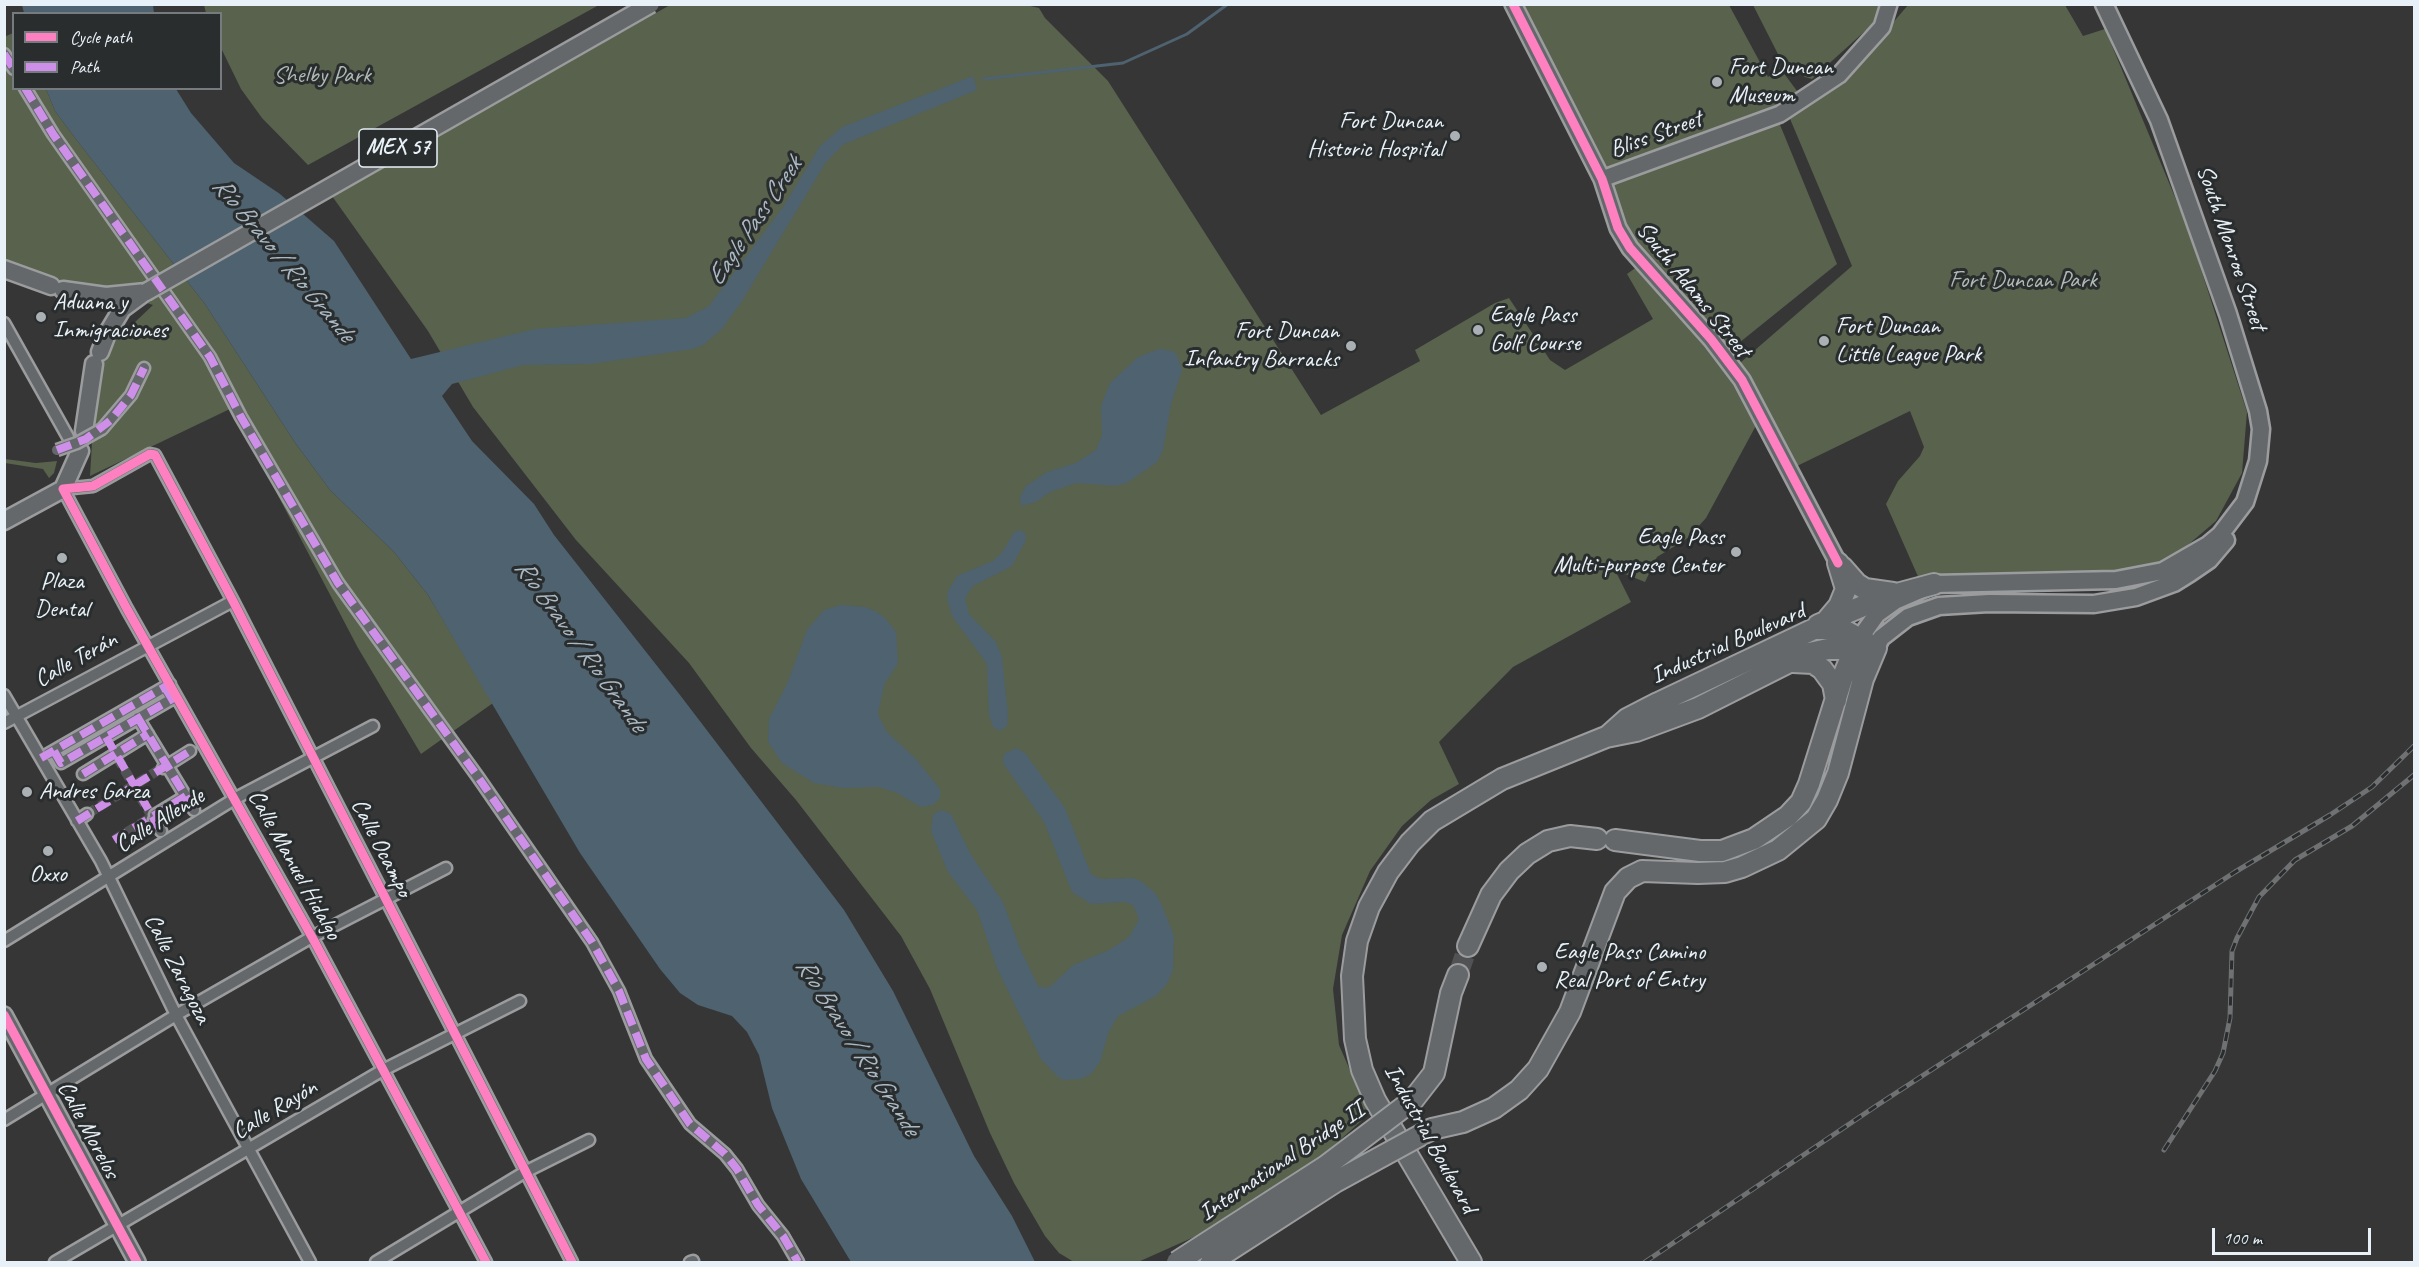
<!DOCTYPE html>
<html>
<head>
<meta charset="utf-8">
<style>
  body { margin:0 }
  #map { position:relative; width:2419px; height:1267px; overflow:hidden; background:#363636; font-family:Caveat,sans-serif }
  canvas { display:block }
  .frame { position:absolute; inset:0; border:6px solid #e8f1f8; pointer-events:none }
  .legend { position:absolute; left:12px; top:12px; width:210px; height:78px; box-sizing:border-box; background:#2a2d2e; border:2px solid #767b7f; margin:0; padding:8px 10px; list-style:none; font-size:18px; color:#e8f1f8 }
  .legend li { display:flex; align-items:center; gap:12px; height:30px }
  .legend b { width:30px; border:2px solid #767b7f }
  .scale { position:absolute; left:2212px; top:1228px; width:159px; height:27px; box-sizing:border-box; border:3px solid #e8f1f8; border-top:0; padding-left:8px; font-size:18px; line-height:21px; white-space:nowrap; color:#e8f1f8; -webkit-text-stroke:4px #2a2d2e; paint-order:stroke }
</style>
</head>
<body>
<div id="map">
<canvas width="2419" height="1267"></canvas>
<div class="frame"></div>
<ul class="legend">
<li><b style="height:8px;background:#ff80c0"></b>Cycle path</li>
<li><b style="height:8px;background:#ce8fe9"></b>Path</li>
</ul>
<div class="scale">100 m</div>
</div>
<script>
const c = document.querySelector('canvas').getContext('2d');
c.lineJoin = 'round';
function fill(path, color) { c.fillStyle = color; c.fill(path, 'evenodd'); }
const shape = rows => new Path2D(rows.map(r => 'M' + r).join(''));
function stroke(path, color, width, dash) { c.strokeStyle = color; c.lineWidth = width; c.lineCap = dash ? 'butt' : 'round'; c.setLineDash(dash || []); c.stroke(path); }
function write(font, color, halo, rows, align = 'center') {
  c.font = font + ' Caveat,sans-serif'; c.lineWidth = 6; c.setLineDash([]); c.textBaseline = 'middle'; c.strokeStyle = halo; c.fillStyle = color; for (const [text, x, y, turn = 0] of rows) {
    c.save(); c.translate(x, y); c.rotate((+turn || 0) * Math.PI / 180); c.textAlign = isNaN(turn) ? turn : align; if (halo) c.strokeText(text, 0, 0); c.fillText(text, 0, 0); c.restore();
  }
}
fill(shape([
  [204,5,204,4,599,5,308,165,262,118,241,89,221,48,220,14,206,13],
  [670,5,1026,5,1039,8,1045,18,1108,81,1321,415,1420,361,1415,350,1495,303,1509,298,1550,360,1565,370,1653,319,1627,274,1638,266,1715,352,1759,420,1706,518,1688,538,1657,557,1645,582,1615,570,1631,602,1513,667,1439,742,1459,784,1431,800,1402,826,1370,871,1342,935,1333,989,1339,1045,1369,1114,1321,1157,1203,1233,1138,1262,1074,1262,1059,1253,1045,1236,1014,1183,990,1133,930,989,901,936,796,800,751,748,689,663,576,540,473,407,428,331,332,196],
  [1517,5,1729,5,1768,77,1780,68,1800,95,1731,126,1604,173],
  [1753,5,1881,5,1875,22,1812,79,1805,77,1780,58],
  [1908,5,2065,5,2083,36,2105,29,2187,226,2247,412,2242,473,2216,521,2182,550,2162,562,2126,572,1920,581,1886,504,1898,481,1920,456,1924,447,1910,411,1797,466,1740,363,1852,266,1788,114,1845,79],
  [13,33,14,88,46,89,55,111,75,138,205,304,296,444,330,490,394,552,428,595,493,703,421,754,358,648,232,408,90,476,97,358,153,305,128,297,104,300,5,271,4,37],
  [1776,115,1837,264,1729,351,1627,233,1612,184,1635,167],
  [5,459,36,463,57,461,54,473,49,478,43,469,5,463]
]), '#58624c');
fill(shape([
  [22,5,153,5,154,13,24,13],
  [973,76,977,90,844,144,826,162,742,301,722,329,703,345,693,349,590,364,523,365,452,384,442,396,472,441,534,504,554,535,680,695,844,910,893,991,974,1156,1012,1216,1035,1262,851,1262,801,1179,772,1108,759,1055,747,1032,732,1016,698,1005,680,993,660,969,580,853,428,595,394,552,330,490,296,444,205,304,75,138,55,111,46,89,176,89,191,113,234,163,280,194,334,241,411,359,535,329,686,318,709,306,783,207,820,146,842,127],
  [1159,349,1173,351,1177,355,1182,370,1171,404,1163,450,1157,462,1127,483,1115,486,1076,483,1050,492,1036,502,1021,506,1020,497,1026,486,1047,472,1076,463,1096,450,1102,435,1101,406,1110,383,1138,357],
  [1020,530,1025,533,1026,540,1012,566,973,586,965,598,969,614,996,642,1002,657,1008,715,1007,726,1000,731,993,727,989,715,987,664,952,616,947,599,948,591,957,576,993,561,1003,551,1014,532],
  [841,605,865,607,875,611,885,618,896,632,898,663,884,685,878,714,886,731,916,759,940,789,940,798,933,805,921,807,897,793,879,787,843,788,814,783,782,763,768,742,769,719,787,684,807,630,824,610],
  [1016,748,1025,753,1065,808,1091,874,1101,879,1133,878,1141,881,1155,893,1161,903,1174,936,1173,970,1167,984,1156,996,1118,1016,1109,1031,1100,1062,1091,1074,1081,1079,1063,1080,1058,1077,1041,1059,997,968,977,910,948,872,931,831,933,814,942,810,951,814,971,855,1003,902,1020,948,1038,986,1047,988,1052,985,1073,965,1109,950,1129,937,1139,919,1133,905,1124,902,1091,904,1072,892,1044,822,1003,763,1004,754]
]), '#4e626f');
stroke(shape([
  [984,79,1123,63,1187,34,1228,4]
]), '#4e626f', 3);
stroke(shape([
  [117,757,154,820],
  [87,814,162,768],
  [114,840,155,815]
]), '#515253', 10, [10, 5]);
stroke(shape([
  [1458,975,1468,946]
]), '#515253', 20, [20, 10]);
const street = shape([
  [4,54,14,69],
  [25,88,53,134,210,357,241,417,338,583,478,777,592,942,619,991,646,1059,690,1124,725,1154,737,1169,758,1205,783,1236,798,1262],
  [4,323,68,437],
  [102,429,131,395,144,368],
  [4,695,101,861,176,1015,310,1262],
  [138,718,194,810],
  [4,723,233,601],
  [54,751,61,763,172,699,166,689],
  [48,754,170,684],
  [163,768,190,751],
  [83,774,148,734],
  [155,815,186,796],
  [154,820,161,831],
  [77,821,87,814],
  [4,941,236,798,373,726],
  [4,1120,176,1015,312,937,446,868],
  [55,1262,383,1070,520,1001],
  [376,1262,525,1172,589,1140],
  [486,1262,312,937,127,609,63,489,93,486,150,454,155,455,233,601,572,1262],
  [690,1262,693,1261]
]);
const secondary = shape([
  [1513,4,1602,179,1618,228,1630,248,1711,339,1742,380,1838,563],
  [1602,179,1780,114,1839,75,1882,27,1889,4],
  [4,1015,137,1262]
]);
const primary = shape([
  [4,269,51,286],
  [63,290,106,296,146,292],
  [100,352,107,334,122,309,145,292],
  [84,431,94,364],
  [4,521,63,489,80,451],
  [1860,638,1877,614,1895,601,1934,584,2116,580,2163,571,2208,545,2220,535,2245,502,2258,461,2261,429,2258,411,2228,314,2159,120,2104,4],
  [1876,648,1881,638,1908,617,1939,606,1989,603,2094,604,2136,597,2174,583,2190,573,2209,560,2226,540]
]);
const highway = shape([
  [1842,567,1857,584,1865,589,1893,593],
  [1828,619,1839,606,1846,589,1838,563],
  [1818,625,1882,598,1934,584],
  [1793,662,1813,663,1822,669,1833,684,1836,700],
  [1608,736,1627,719,1658,703,1814,629,1842,629,1871,645],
  [1615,840,1700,851,1722,851,1754,839,1788,816,1801,802,1809,784,1842,679,1858,640],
  [1468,946,1491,895,1509,871,1527,854,1548,841,1570,836,1597,839],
  [1413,1100,1434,1073,1451,993,1458,975],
  [1432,1129,1463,1122,1494,1108,1519,1090,1538,1069,1570,1012,1615,892,1628,878,1642,871,1698,873,1725,872,1742,867,1778,850,1816,819,1827,800,1838,773,1863,679,1876,648],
  [1471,1262,1375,1100,1362,1070,1355,1039,1352,976,1357,941,1369,907,1388,872,1410,843,1432,821,1502,779,1606,737,1636,731,1698,708,1805,654,1828,649,1876,648]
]);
stroke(street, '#9b9c9e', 15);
stroke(secondary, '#9b9c9e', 20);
stroke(primary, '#9b9c9e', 21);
stroke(highway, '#9b9c9e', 24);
stroke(street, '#65686b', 10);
stroke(secondary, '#65686b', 15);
stroke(primary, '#65686b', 16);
stroke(highway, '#65686b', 20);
const rail = shape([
  [2164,1150,2215,1071,2223,1053,2230,1018,2232,951,2237,938,2259,897,2295,860,2352,826,2414,775],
  [1645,1262,1876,1106,2235,872,2330,815,2372,787,2414,746]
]);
stroke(rail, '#6f7172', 5);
stroke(rail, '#2a2d2e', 3, [9]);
const streetBridge = shape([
  [57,450,77,443,102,429]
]);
const primaryBridge = shape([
  [146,292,651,4]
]);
const highwayBridge = shape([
  [1177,1262,1326,1166,1413,1100],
  [1211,1262,1335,1182,1432,1129]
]);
stroke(streetBridge, '#9b9c9e', 15, []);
stroke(primaryBridge, '#9b9c9e', 21, []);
stroke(highwayBridge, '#9b9c9e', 24, []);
stroke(streetBridge, '#65686b', 10);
stroke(primaryBridge, '#65686b', 16);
stroke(highwayBridge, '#65686b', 20);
stroke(shape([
  [4,54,14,69],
  [25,88,53,134,210,357,241,417,338,583,478,777,592,942,619,991,646,1059,690,1124,725,1154,737,1169,758,1205,783,1236,798,1262],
  [57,450,86,439,111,420,131,395,144,368],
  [138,718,194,810],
  [106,737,161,831],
  [54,751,61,763,172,699,166,689],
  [41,758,170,684],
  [83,774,148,734],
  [77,821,190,751],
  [114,840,186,796]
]), '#ce8fe9', 8, [15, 8]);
stroke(shape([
  [1513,4,1602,179,1618,228,1630,248,1711,339,1742,380,1838,563],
  [4,1015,137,1262],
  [486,1262,312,937,127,609,63,489,93,486,150,454,155,455,233,601,572,1262]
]), '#ff80c0', 9);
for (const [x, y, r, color] of [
  [1717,82,6,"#aab0b4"],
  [1455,136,6,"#aab0b4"],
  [41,317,6,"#aab0b4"],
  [1478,330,6,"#aab0b4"],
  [1824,341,6,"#aab0b4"],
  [1351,346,6,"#aab0b4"],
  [1736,552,6,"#aab0b4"],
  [62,558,6,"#aab0b4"],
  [27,792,6,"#aab0b4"],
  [48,851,6,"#aab0b4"],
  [1542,967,6,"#aab0b4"]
]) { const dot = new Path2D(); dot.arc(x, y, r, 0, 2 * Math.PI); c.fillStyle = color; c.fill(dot); stroke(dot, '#2a2d2e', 2); }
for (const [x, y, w] of [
  [398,148,78]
]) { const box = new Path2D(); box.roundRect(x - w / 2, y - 19, w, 38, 4.5); c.fillStyle = '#2a2d2e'; c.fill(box); stroke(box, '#e8f1f8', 1.5); }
write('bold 22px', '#e8f1f8', null, [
  ["MEX 57",398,148]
]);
write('24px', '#e8f1f8', '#2a2d2e', [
  ["Fort Duncan",1729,68],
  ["Museum",1729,96],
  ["Fort Duncan",1443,122,"right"],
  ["Historic Hospital",1443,150,"right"],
  ["Aduana y",53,303],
  ["Inmigraciones",53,331],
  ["Eagle Pass",1490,316],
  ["Golf Course",1490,344],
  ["Fort Duncan",1836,327],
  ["Little League Park",1836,355],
  ["Fort Duncan",1339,332,"right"],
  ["Infantry Barracks",1339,360,"right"],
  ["Eagle Pass",1724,538,"right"],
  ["Multi-purpose Center",1724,566,"right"],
  ["Plaza",62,582,"center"],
  ["Dental",62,610,"center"],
  ["Andres Garza",39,792],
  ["Oxxo",48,875,"center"],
  ["Eagle Pass Camino",1554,953],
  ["Real Port of Entry",1554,981]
], 'left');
write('24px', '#b0bbb5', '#2a2d2e', [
  ["Shelby Park",322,76],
  ["Fort Duncan Park",2023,281]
]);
write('24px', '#e8f1f8', '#2a2d2e', [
  ["Bliss Street",1656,135,-20],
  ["South Monroe Street",2231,248,71],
  ["South Adams Street",1693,290,51],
  ["Industrial Boulevard",1728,644,-24],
  ["Calle Terán",76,660,-29],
  ["Calle Allende",160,821,-32],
  ["Calle Ocampo",381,848,63],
  ["Calle Manuel Hidalgo",294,865,61],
  ["Calle Zaragoza",177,969,63],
  ["Calle Rayón",275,1110,-31],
  ["Calle Morelos",88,1130,62],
  ["Industrial Boulevard",1430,1139,61],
  ["International Bridge II",1282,1162,-34]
]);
write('italic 26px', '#abb9c4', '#2a2d2e', [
  ["Eagle Pass Creek",755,222,-56],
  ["Río Bravo / Rio Grande",283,260,50],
  ["Río Bravo / Rio Grande",580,646,54],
  ["Río Bravo / Rio Grande",857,1047,57]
]);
</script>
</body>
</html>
